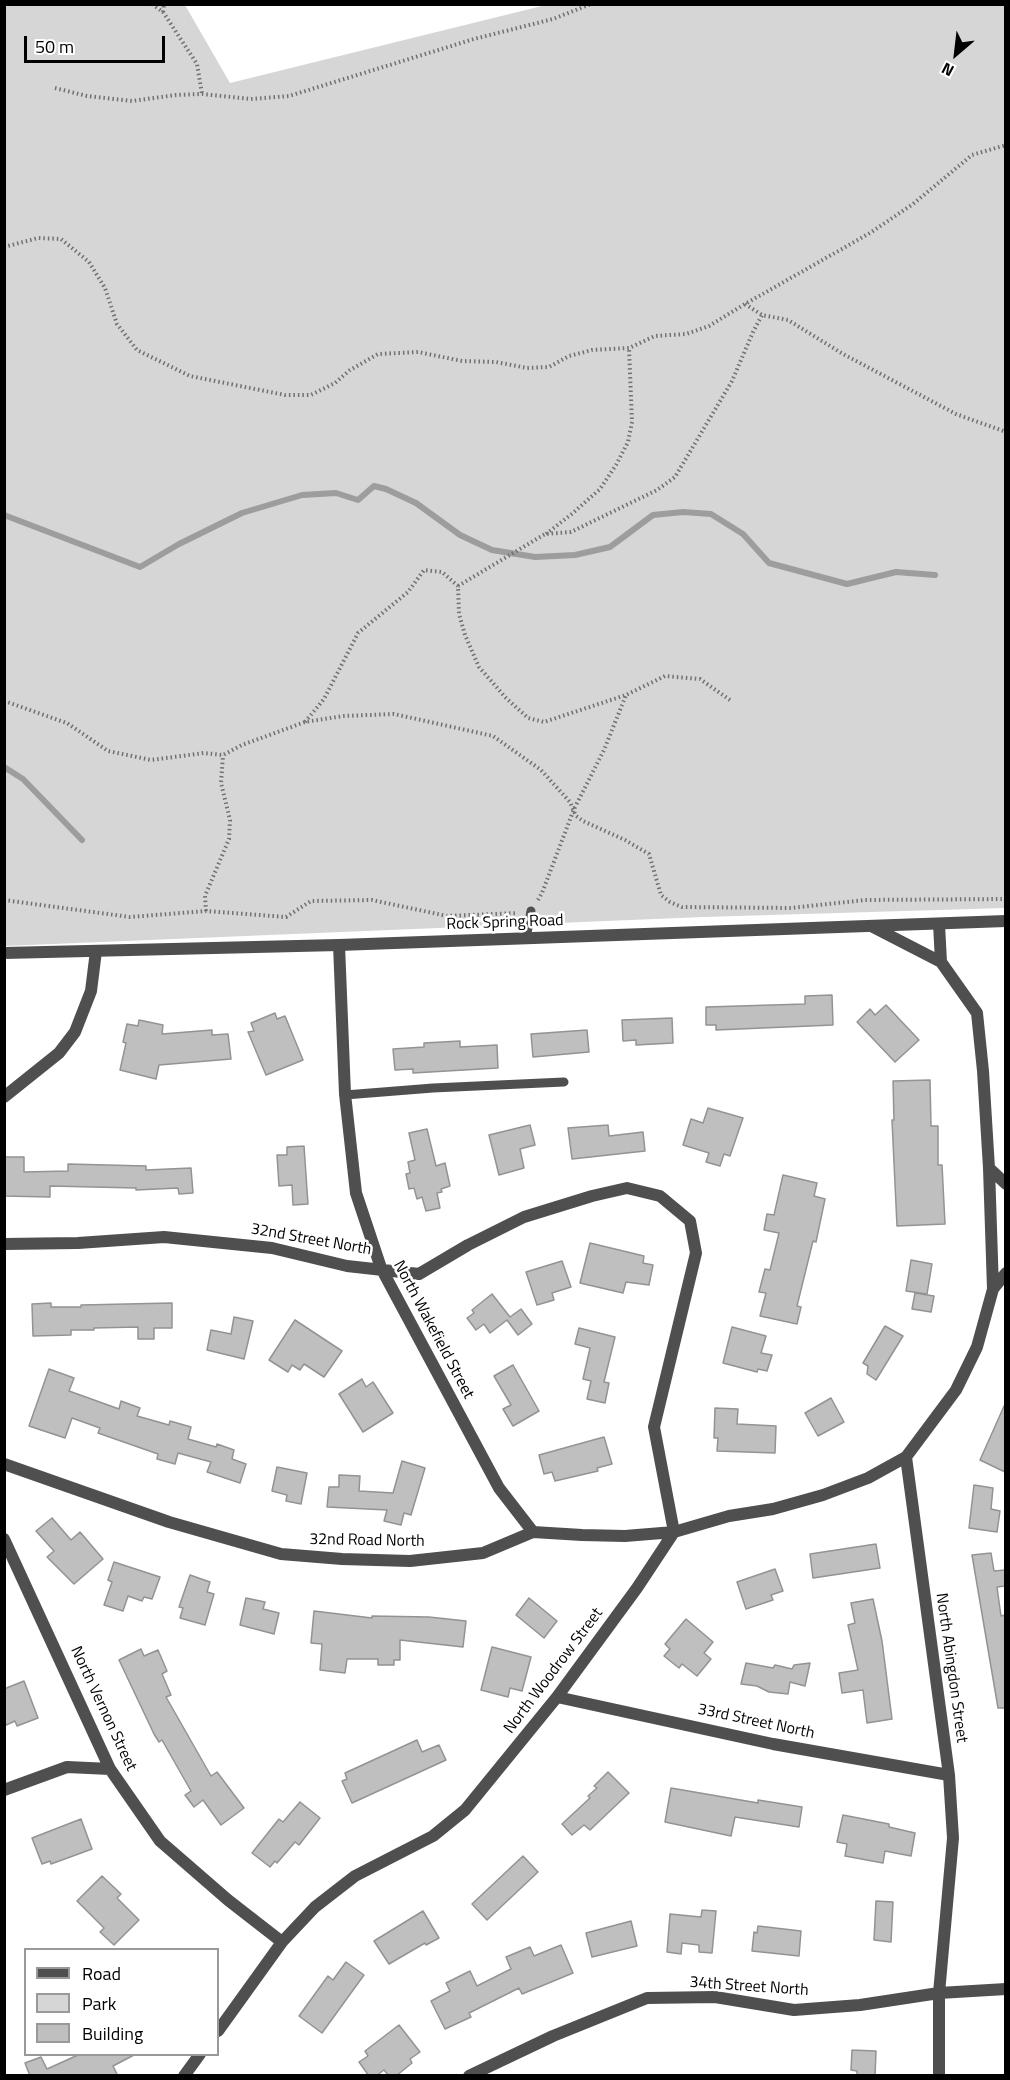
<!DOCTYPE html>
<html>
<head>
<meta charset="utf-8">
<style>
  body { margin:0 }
  #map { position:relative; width:1010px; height:2080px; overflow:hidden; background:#fff; font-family:"Titillium Web",sans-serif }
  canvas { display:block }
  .frame { position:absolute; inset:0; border:6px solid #000; pointer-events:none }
  .legend { position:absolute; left:24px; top:1948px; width:195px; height:108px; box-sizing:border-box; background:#fff; border:2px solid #999; margin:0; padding:8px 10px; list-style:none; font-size:18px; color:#000 }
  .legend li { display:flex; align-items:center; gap:12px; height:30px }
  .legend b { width:30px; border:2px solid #999 }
  .north { position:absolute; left:926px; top:24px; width:60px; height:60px; -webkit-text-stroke:4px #fff; paint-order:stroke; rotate:208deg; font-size:16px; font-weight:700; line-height:24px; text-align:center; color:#000 }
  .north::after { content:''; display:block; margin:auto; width:21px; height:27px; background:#000; clip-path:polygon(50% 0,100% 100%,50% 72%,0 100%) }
  .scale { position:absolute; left:24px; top:36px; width:141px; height:27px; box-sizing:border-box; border:3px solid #000; border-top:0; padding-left:8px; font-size:18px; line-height:21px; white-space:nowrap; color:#000; -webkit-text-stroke:4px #fff; paint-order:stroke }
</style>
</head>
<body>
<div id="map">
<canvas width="1010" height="2080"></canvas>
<div class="frame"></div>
<ul class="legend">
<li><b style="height:8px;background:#4f4f4f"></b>Road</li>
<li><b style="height:16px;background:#d6d6d6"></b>Park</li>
<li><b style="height:16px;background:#bfbfbf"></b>Building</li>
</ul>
<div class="north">N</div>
<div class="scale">50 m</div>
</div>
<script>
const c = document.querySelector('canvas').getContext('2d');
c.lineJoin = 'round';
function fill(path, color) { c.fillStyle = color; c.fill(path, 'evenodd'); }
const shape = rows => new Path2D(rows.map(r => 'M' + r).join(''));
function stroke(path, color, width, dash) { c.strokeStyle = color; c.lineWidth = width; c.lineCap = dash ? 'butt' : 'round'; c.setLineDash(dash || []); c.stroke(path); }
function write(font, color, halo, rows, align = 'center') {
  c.font = font + ' "Titillium Web",sans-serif'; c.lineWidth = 5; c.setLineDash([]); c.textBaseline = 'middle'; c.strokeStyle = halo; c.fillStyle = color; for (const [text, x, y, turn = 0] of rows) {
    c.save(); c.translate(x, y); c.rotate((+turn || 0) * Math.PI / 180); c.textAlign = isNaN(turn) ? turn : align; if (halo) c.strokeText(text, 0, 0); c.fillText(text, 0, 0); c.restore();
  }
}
fill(shape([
  [4,5,185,5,230,83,546,5,1005,5,1005,908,703,917,5,946]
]), '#d6d6d6');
stroke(shape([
  [4,515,140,567,179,544,242,513,302,495,336,493,358,500,374,486,386,489,416,503,460,535,492,550,535,557,575,555,610,547,653,515,683,512,711,514,743,534,769,563,847,584,896,572,935,575],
  [4,767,23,779,82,840]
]), '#9d9d9d', 6);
const building = shape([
  [832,995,833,1025,716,1030,716,1025,706,1025,706,1007,805,1004,805,996,832,995],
  [886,1005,919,1040,895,1062,857,1022,870,1009,875,1015,886,1005],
  [275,1013,277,1019,285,1016,303,1060,266,1075,248,1032,254,1031,251,1023,275,1013],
  [672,1018,673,1043,636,1045,636,1040,623,1041,622,1020,672,1018],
  [139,1020,163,1025,162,1034,212,1030,212,1035,228,1034,231,1059,159,1065,156,1079,120,1070,126,1043,123,1042,127,1024,138,1026,139,1020],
  [587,1030,589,1052,533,1057,531,1034,587,1030],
  [460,1041,460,1047,497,1045,498,1068,413,1073,413,1069,395,1070,393,1049,424,1047,424,1043,460,1041],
  [930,1080,931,1126,938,1126,938,1165,942,1165,945,1224,897,1226,892,1120,894,1120,893,1081,930,1080],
  [708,1108,743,1118,730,1156,724,1154,720,1166,706,1162,709,1153,683,1145,691,1119,703,1123,708,1108],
  [530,1125,535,1145,520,1149,524,1168,499,1175,489,1135,530,1125],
  [608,1125,609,1136,643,1132,645,1151,572,1159,568,1128,608,1125],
  [427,1129,436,1166,445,1163,450,1186,441,1189,442,1192,437,1193,440,1208,426,1211,422,1197,417,1199,414,1188,409,1189,406,1174,410,1173,408,1162,415,1160,409,1133,427,1129],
  [304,1146,308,1204,293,1205,292,1185,279,1186,277,1155,287,1155,287,1147,304,1146],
  [4,1157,24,1157,24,1172,68,1171,68,1164,146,1166,146,1170,191,1168,193,1193,179,1194,178,1188,136,1190,136,1188,50,1186,50,1197,4,1196,4,1157],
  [783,1175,817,1183,814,1196,825,1199,816,1242,813,1241,797,1306,801,1307,797,1324,760,1316,766,1293,759,1292,765,1269,770,1270,779,1233,764,1230,767,1214,774,1215,783,1175],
  [590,1243,644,1256,643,1263,653,1265,649,1285,626,1282,623,1293,580,1283,590,1243],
  [911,1260,932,1264,927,1294,906,1291,911,1260],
  [562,1261,571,1287,552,1293,554,1300,537,1305,526,1272,562,1261],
  [915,1293,934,1296,931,1312,912,1309,915,1293],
  [492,1294,510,1317,521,1309,532,1324,518,1335,507,1320,490,1333,484,1324,476,1330,467,1318,474,1313,472,1310,492,1294],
  [51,1303,51,1307,81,1307,81,1305,172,1303,172,1328,154,1328,154,1339,138,1339,138,1327,94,1328,94,1330,71,1330,71,1335,33,1336,32,1304,51,1303],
  [234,1317,253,1321,244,1359,207,1350,211,1330,231,1334,234,1317],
  [295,1320,342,1351,324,1377,304,1364,300,1370,292,1365,288,1372,269,1360,295,1320],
  [885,1326,903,1336,876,1380,867,1374,868,1366,863,1363,885,1326],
  [732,1327,766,1336,761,1353,772,1355,767,1371,758,1369,757,1372,723,1363,732,1327],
  [579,1328,615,1337,604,1382,609,1383,605,1403,587,1399,591,1381,583,1379,590,1348,575,1344,579,1328],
  [513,1365,539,1411,513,1426,503,1409,511,1405,494,1376,513,1365],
  [49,1369,74,1378,69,1391,119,1409,121,1401,140,1408,137,1416,169,1425,170,1421,191,1427,188,1439,216,1447,217,1444,234,1450,232,1459,246,1464,240,1483,207,1472,211,1462,178,1453,175,1464,157,1459,158,1454,98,1433,100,1428,72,1418,65,1438,29,1426,49,1369],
  [362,1379,366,1387,373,1382,393,1413,363,1432,339,1394,362,1379],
  [831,1398,844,1422,818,1436,805,1413,831,1398],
  [1005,1404,1005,1472,980,1460,1005,1404],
  [715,1408,738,1409,737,1424,776,1426,775,1453,717,1451,718,1438,714,1438,715,1408],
  [604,1437,612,1464,597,1468,598,1471,555,1481,552,1472,544,1474,539,1455,604,1437],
  [402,1461,425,1468,411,1515,404,1513,401,1525,384,1521,387,1510,327,1507,329,1487,339,1487,339,1475,360,1476,359,1491,393,1493,402,1461],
  [277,1467,307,1473,301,1504,286,1501,287,1495,272,1491,277,1467],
  [974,1485,993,1488,991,1509,1000,1511,997,1532,969,1528,974,1485],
  [52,1518,71,1540,80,1532,103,1559,74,1584,47,1557,54,1551,36,1531,52,1518],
  [876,1544,880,1568,813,1578,810,1554,876,1544],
  [991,1553,994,1571,1005,1570,1005,1586,997,1587,1001,1616,1005,1615,1005,1708,998,1708,972,1555,991,1553],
  [114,1562,160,1577,152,1599,144,1597,142,1601,128,1596,123,1611,104,1605,112,1582,108,1580,114,1562],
  [775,1569,783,1591,771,1595,773,1600,746,1609,737,1582,775,1569],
  [190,1575,210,1582,207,1592,214,1594,205,1625,180,1618,183,1608,179,1607,190,1575],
  [246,1598,265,1602,263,1609,279,1613,274,1634,240,1625,246,1598],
  [529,1598,557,1621,544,1638,516,1615,529,1598],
  [873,1599,882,1641,892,1719,867,1723,863,1690,842,1693,839,1673,858,1670,848,1625,855,1623,851,1603,873,1599],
  [314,1611,372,1618,372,1616,429,1617,466,1621,463,1647,400,1640,400,1660,394,1660,394,1665,378,1665,378,1659,347,1659,345,1673,320,1670,322,1644,311,1643,314,1611],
  [686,1619,713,1642,704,1653,711,1659,697,1676,682,1664,679,1668,664,1656,670,1649,665,1644,686,1619],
  [492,1647,531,1657,522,1691,510,1688,508,1697,481,1690,492,1647],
  [141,1649,144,1656,158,1650,167,1671,162,1674,171,1695,166,1697,211,1776,217,1772,244,1808,221,1825,203,1800,194,1807,185,1795,191,1791,162,1740,159,1742,154,1734,119,1660,141,1649],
  [746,1663,773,1668,775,1665,792,1669,794,1665,810,1663,805,1686,790,1682,788,1694,769,1692,757,1686,741,1684,746,1663],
  [24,1681,38,1718,17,1726,15,1721,4,1726,4,1689,24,1681],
  [417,1740,422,1752,439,1745,446,1760,352,1803,342,1781,347,1779,345,1773,417,1740],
  [608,1772,629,1793,590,1830,584,1825,572,1835,562,1824,590,1798,588,1796,597,1788,594,1786,608,1772],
  [671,1788,758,1803,758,1800,802,1807,799,1827,735,1817,731,1836,665,1822,671,1788],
  [300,1802,320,1818,299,1845,295,1842,277,1863,275,1861,270,1867,252,1853,279,1819,283,1822,300,1802],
  [843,1815,889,1824,889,1827,915,1833,911,1856,885,1851,883,1863,845,1856,847,1844,837,1842,843,1815],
  [81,1819,92,1849,51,1864,50,1861,42,1864,32,1838,81,1819],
  [523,1856,538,1872,487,1920,472,1904,523,1856],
  [102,1876,121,1894,117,1898,139,1920,114,1945,100,1932,104,1928,77,1901,102,1876],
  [876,1901,893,1902,891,1942,874,1940,876,1901],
  [702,1910,716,1911,712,1953,699,1952,699,1945,682,1943,681,1954,667,1952,670,1914,701,1917,702,1910],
  [423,1911,439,1938,426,1945,425,1943,389,1964,374,1941,423,1911],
  [631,1921,637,1946,592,1957,586,1933,631,1921],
  [758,1926,801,1931,799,1956,752,1951,754,1932,757,1933,758,1926],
  [561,1945,573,1973,522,1994,519,1988,469,2013,471,2017,445,2029,431,2001,450,1991,446,1983,470,1971,477,1986,511,1969,506,1957,530,1947,534,1956,561,1945],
  [346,1962,364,1975,322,2033,299,2016,328,1976,333,1980,346,1962],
  [399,2025,420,2052,410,2059,412,2063,396,2076,389,2076,384,2070,376,2076,369,2076,359,2062,368,2056,365,2051,399,2025],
  [852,2050,876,2051,875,2076,857,2076,857,2071,851,2070,852,2050],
  [78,2055,134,2055,113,2066,118,2076,30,2076,25,2063,41,2057,47,2069,78,2055]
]);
fill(building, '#bfbfbf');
stroke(building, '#939393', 1.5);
stroke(shape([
  [152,4,163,12,197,64,202,94],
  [163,12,164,4],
  [55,88,87,96,132,101,176,95,202,94,251,99,289,96,474,39,553,19,591,4],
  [4,247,38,238,61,239,89,262,105,288,117,324,137,350,190,376,285,395,311,395,335,383,350,370,378,354,418,352,462,361,496,362,527,368,549,367,569,356,592,350,629,348,655,336,686,334,709,326,745,304,870,233,913,204,972,155,1006,145],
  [745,304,762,315,788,320,843,354,956,414,1006,432],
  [546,534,573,513,600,489,616,465,628,442,632,422,629,348],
  [458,586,545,534,571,532,657,490,675,477,732,381,753,332,762,315],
  [4,701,67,723,108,751,151,760,204,753,223,755,242,745,305,722,343,716,394,714,493,736,541,770,570,802,576,816,583,821,625,840,649,854,661,895,670,902,682,907,791,908,865,900,1006,899],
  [305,722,324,699,358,633,408,592,424,570,442,572,458,586,459,614,465,635,479,667,506,698,528,718,544,722,626,695,665,676,700,679,730,700],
  [4,900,130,917,206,911,286,917,311,901,372,900,447,916,518,913],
  [538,900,542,893,574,809,604,750,626,695],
  [206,911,205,896,229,839,230,820,221,783,223,755]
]), '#717171', 4, [1.5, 3]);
stroke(shape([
  [526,939,531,911],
  [345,1095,433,1088,564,1082]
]), '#4f4f4f', 9);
stroke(shape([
  [939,924,941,962],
  [873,927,941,962,977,1013,983,1071,989,1168,1006,1184],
  [339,945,345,1094,356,1193,381,1268,499,1488,533,1532],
  [4,1097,59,1053,75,1032,91,991,96,951],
  [989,1168,993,1289],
  [4,1244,78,1243,164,1237,272,1248,347,1266,419,1274,468,1245,524,1217,592,1196,627,1188,660,1196,690,1221,696,1253,654,1427,674,1532,637,1588,557,1697,465,1810,433,1836,355,1876,315,1907,282,1942,218,2031],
  [906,1457,949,1775,953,1838,939,1993,939,2076],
  [4,1464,169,1522,281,1554,342,1559,410,1561,483,1553,533,1532,582,1535,625,1536,674,1532,729,1516,773,1509,823,1495,868,1478,906,1457,956,1390,977,1347,993,1289,1006,1273],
  [4,1539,110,1769,160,1841,228,1900,282,1942],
  [557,1697,773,1744,949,1775],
  [4,1790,67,1767,110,1769],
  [184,2076,200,2054],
  [469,2076,553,2036,647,1998,715,1997,794,2010,860,2005,939,1993,1006,1989]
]), '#4f4f4f', 12);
stroke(shape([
  [4,953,339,945,1006,921]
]), '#4f4f4f', 12);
write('16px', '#000', '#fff', [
  ["Rock Spring Road",505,923,-2],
  ["32nd Street North",311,1240,10],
  ["North Wakefield Street",433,1330,62],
  ["32nd Road North",367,1541,1],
  ["North Abingdon Street",951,1668,82],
  ["North Woodrow Street",554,1671,-53],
  ["North Vernon Street",103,1709,65],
  ["33rd Street North",756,1722,12],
  ["34th Street North",749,1987,4]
]);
</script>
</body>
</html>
